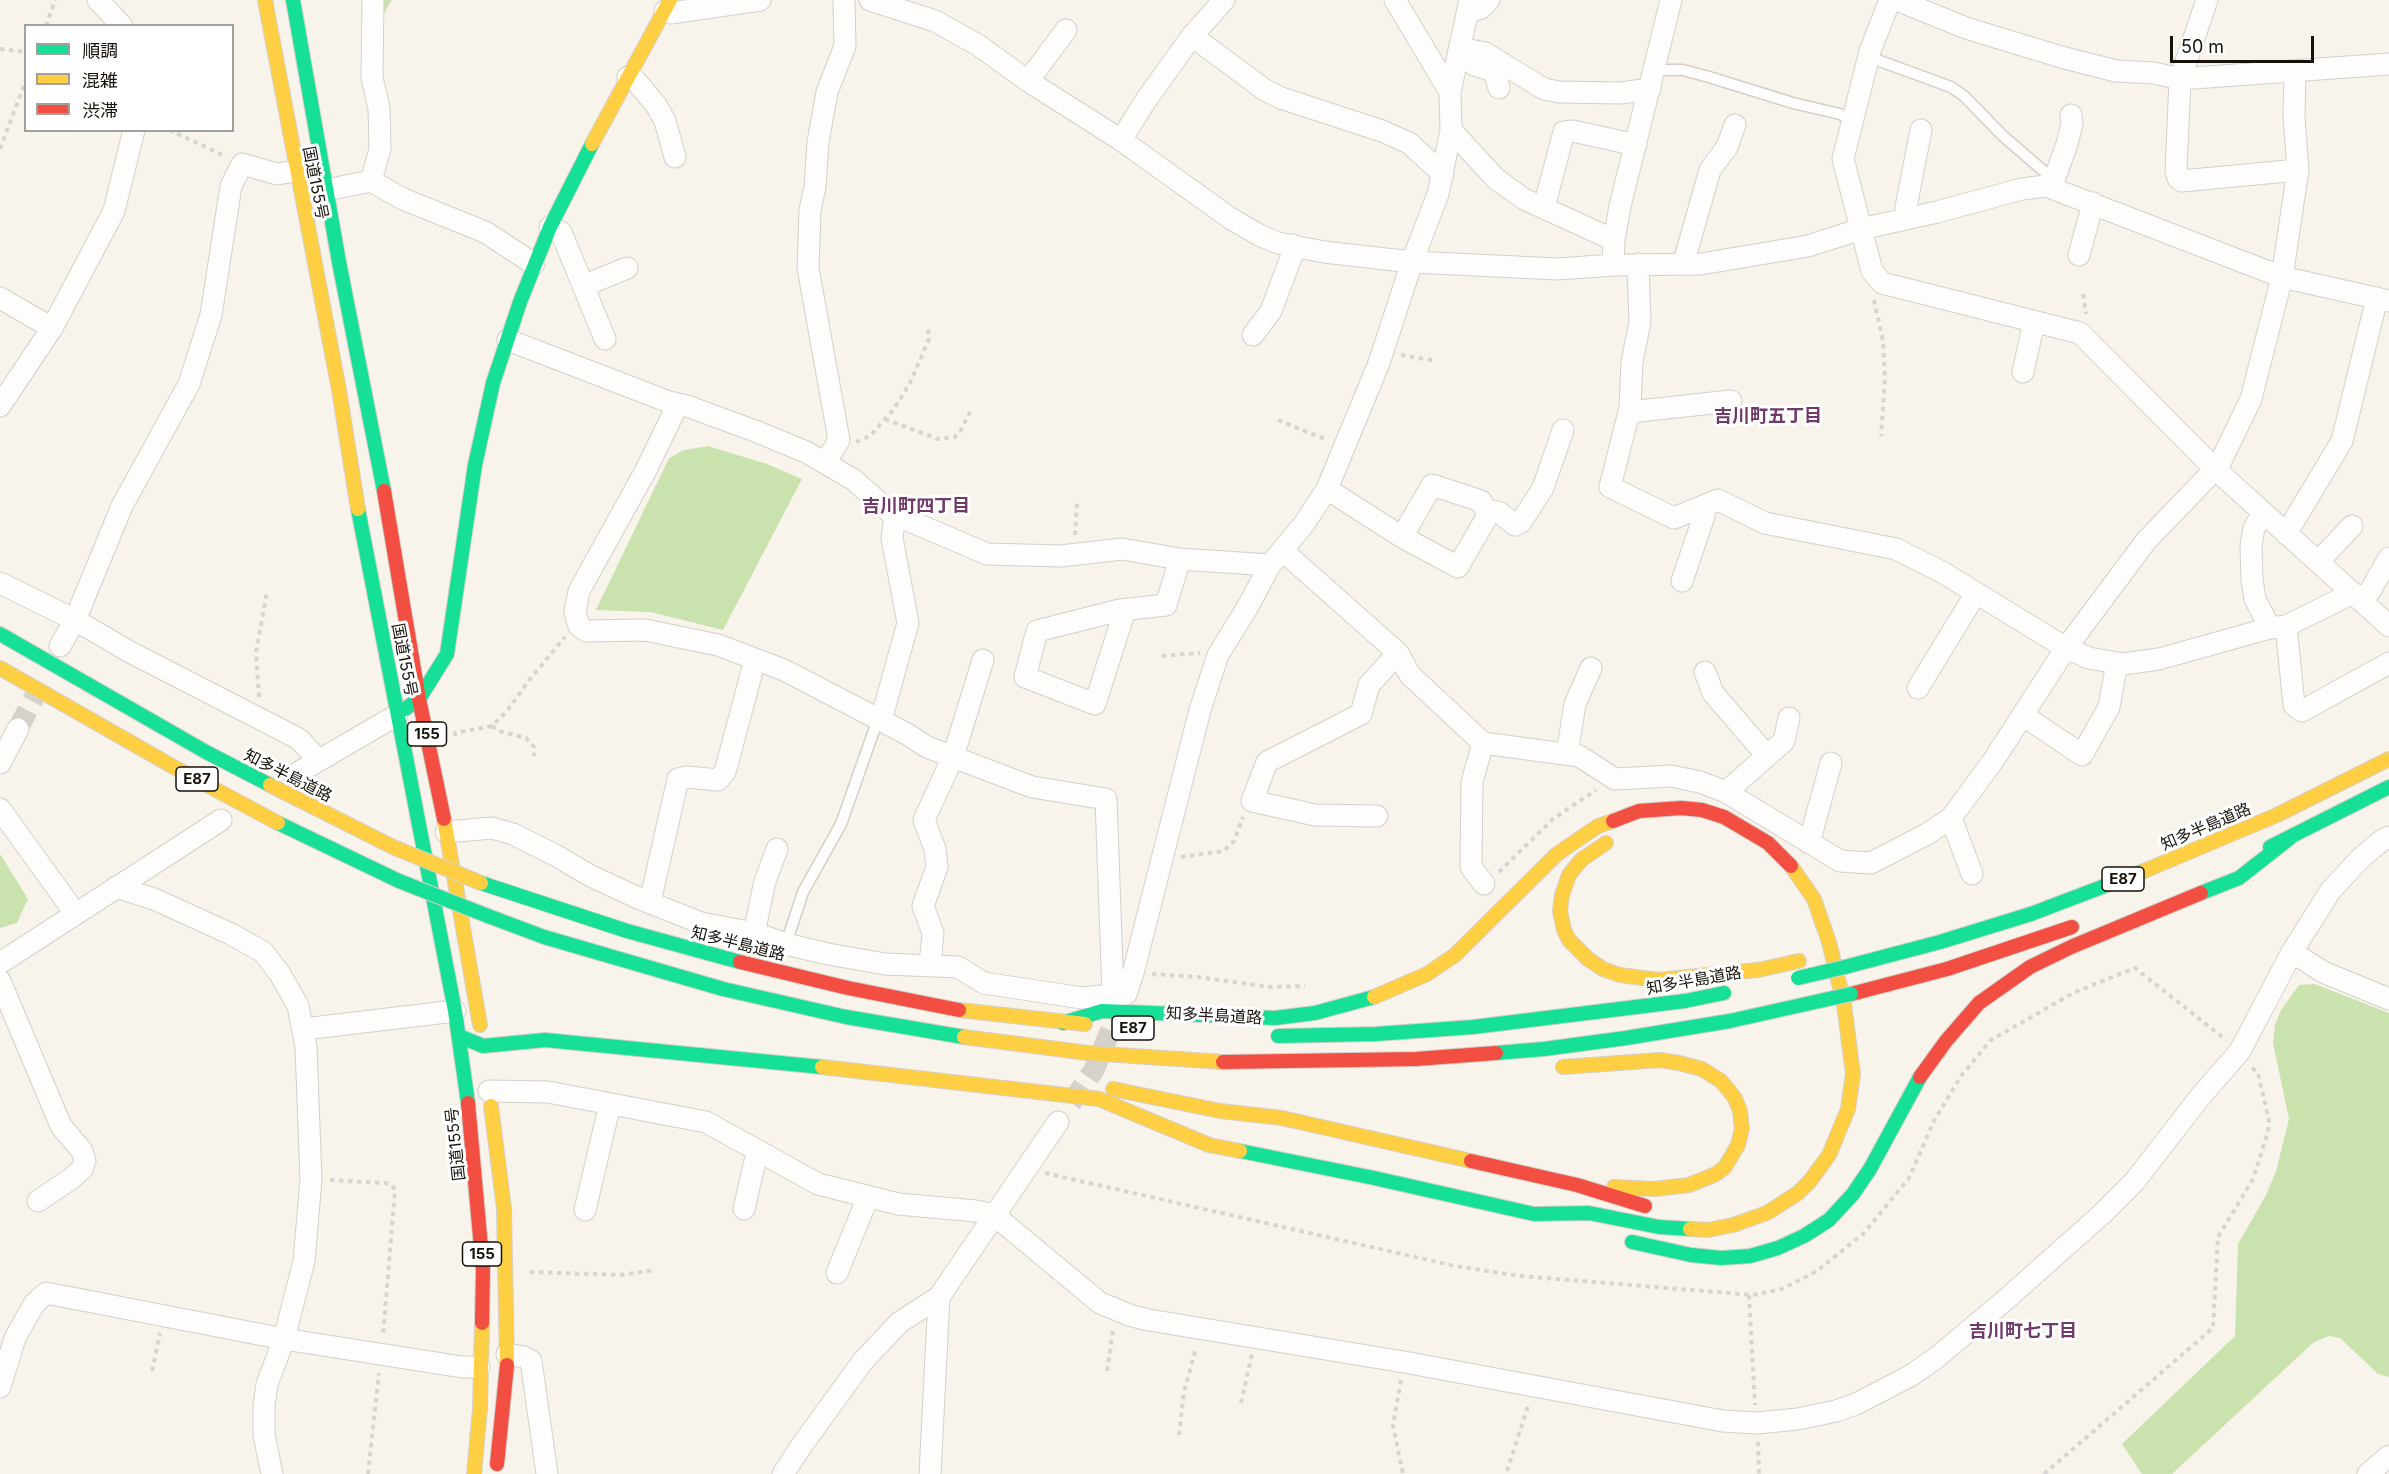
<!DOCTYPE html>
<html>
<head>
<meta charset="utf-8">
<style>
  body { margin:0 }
  #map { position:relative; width:2389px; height:1474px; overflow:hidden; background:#f8f4ec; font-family:Inter,"Noto Sans JP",sans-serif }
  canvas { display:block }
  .legend { position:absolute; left:24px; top:24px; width:210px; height:108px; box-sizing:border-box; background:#fff; border:2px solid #a2a09d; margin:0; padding:8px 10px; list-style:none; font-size:18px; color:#16120b }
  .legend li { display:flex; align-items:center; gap:12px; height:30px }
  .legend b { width:30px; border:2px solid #a2a09d }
  .scale { position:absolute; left:2170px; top:36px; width:144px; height:27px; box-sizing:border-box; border:3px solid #16120b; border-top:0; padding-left:8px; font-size:18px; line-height:21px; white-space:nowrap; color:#16120b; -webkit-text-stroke:4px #fff; paint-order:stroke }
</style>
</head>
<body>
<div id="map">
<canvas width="2389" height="1474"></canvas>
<ul class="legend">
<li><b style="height:8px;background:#16e098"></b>順調</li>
<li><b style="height:8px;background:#ffcf43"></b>混雑</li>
<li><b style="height:8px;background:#f24e42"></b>渋滞</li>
</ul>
<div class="scale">50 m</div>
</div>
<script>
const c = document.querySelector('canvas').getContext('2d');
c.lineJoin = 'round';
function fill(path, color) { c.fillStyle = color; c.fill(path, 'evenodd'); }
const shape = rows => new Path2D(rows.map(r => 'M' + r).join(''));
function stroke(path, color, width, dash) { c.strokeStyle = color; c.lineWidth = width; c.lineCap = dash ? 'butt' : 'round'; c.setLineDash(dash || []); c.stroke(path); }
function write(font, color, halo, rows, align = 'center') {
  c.font = font + ' Inter,"Noto Sans JP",sans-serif'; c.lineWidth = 6; c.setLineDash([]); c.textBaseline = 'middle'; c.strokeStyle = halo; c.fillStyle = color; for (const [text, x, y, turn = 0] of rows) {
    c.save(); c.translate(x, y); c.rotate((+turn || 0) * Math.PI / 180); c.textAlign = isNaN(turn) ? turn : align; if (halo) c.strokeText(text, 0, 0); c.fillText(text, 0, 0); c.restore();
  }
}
fill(shape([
  [708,446,767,464,802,479,723,630,650,612,596,610,669,458,684,450],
  [0,854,28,899,17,923,0,928],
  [2315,984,2389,1013,2389,1377,2378,1374,2340,1338,2329,1336,2314,1342,2172,1474,2142,1474,2122,1444,2235,1336,2238,1244,2266,1195,2276,1171,2289,1119,2273,1043,2275,1025,2281,1010,2299,985]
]), '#cae2ae');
stroke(shape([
  [381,13,388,0]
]), '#cae2ae', 6);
stroke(shape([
  [18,729,44,678],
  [1071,1103,1094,1070,1122,1003]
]), '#d6d2ca', 21, [21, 10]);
const lane = shape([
  [1869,57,1951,87,1964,96,2003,136,2054,180,2054,184],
  [1654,70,1683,70,1709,77,1793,103,1840,114,1853,120],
  [786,944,803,892,841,824,878,719]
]);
const street = shape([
  [98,0,122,26],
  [870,0,935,21,978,45,1028,81,1121,140,1230,218,1259,235,1278,243,1324,252,1412,262,1558,269,1613,265,1701,264,1808,246,1861,229,1937,212,2022,189,2046,186,2282,277,2389,301],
  [1395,0,1450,92],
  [1890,0,1870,51,1843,159,1872,271,1882,283,2080,333,2215,469,2389,626],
  [1897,0,1966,28,2061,57,2116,71,2154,73,2180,79,2389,64],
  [2207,0,2180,79,2176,171,2178,178,2182,181,2298,170],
  [665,11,671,13,760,0],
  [1469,12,1481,8,1489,0],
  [1192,36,1265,90,1281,98,1382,131,1409,143,1443,174],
  [1460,48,1485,53,1544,89,1559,92,1621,93,1650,89],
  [1474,65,1494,71,1499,88],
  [628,77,635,80,656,105,665,121,675,157],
  [1028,81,1066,30],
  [1451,130,1496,179,1524,199,1614,240],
  [1121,140,1146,100,1192,36,1224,0],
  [2054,180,2067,144,2072,124,2071,115],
  [371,181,380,149,379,108,372,78,373,0],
  [326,190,371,181,403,199,485,232,534,264],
  [1544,207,1564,132,1573,131,1636,145],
  [1908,218,1906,207,1921,130],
  [550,227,561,232,605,339],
  [2079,255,2093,203],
  [1638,264,1640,322,1632,362,1630,408,1610,487,1674,518,1718,500,1765,523,1896,549,1942,572,2066,648,2089,658,2123,664,2159,659,2270,628,2286,626],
  [1685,264,1685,258,1710,170,1727,147,1735,125],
  [1613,265,1614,240,1620,206,1671,0],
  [583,286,627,268],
  [0,298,52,328],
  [1253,335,1271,311,1292,255,1293,245],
  [508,340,669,402,687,406,755,431,806,452,854,480,891,513,987,554,1061,556,1122,549,1180,559,1270,565],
  [2023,372,2034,322],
  [0,406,52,328,114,211,134,130],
  [1629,412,1731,401],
  [825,463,839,440,808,268,810,210,815,187,818,142,827,92,845,46,844,0],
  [1327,489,1402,537,1458,567,1488,515,1481,501,1432,485,1402,537],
  [1485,509,1500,513,1515,525,1521,522,1543,488,1563,430],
  [2263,513,2254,528,2251,545,2252,580,2255,599,2270,628],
  [2286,534,2342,441,2377,298],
  [1283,551,1398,653,1410,675,1483,743,1579,756,1615,779,1671,776,1700,782,1726,792,1840,861,1871,863,1927,834,1951,818,1993,761,2066,648,2146,541,2219,465,2251,399,2282,277,2298,170,2294,117,2295,71],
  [2318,562,2352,526],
  [1682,581,1704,516,1704,506],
  [0,583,75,620,130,652,299,739,318,760],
  [2353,593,2286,626,2294,705,2302,711,2389,663],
  [2361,600,2370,591,2389,558],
  [1125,610,1095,704,1025,677,1037,631,1120,610,1166,605,1180,559],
  [60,646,75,620,122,506,189,384,211,315,231,186,242,164,277,174,296,171],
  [1705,672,1713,693,1767,756],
  [1918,688,1976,593],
  [2024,716,2082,755,2109,707,2117,663],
  [881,720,908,623,892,538,895,515],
  [1483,743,1472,782,1471,867,1484,884],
  [1567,754,1575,704,1591,668],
  [0,763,18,729],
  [294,775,397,715],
  [1726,792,1784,741,1789,718],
  [0,809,75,913],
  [1377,816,1315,815,1252,801,1267,762,1361,714,1369,685,1398,653],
  [1951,818,1972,874],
  [446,832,492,828,513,834,555,855,589,875,638,898,701,923,754,933,786,944,828,954,885,964,958,967,984,983,1082,998,1113,995,1106,799,1032,787,927,747,907,734,784,670,718,645,645,630,586,631,579,626,575,612,579,591,646,470,678,404],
  [1809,843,1831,763],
  [116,887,154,899,231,934,263,952,280,974,298,1006,306,1047,311,1180,304,1261,284,1339,267,1384,264,1406,264,1435,272,1474],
  [650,902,678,779,687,777,718,780,725,772,755,660],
  [754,933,765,881,777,849],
  [2292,952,2323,972,2389,999],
  [0,963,221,820],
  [930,964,933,933,923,906,937,867,935,849,924,820,953,757,983,660],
  [0,981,61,1126,82,1151,85,1161,82,1169,72,1178,38,1201],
  [1113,995,1126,994,1133,973,1200,710,1218,655,1247,608,1270,565,1304,524,1327,489,1379,363,1412,262,1438,194,1451,130,1450,92,1470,0],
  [304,1029,455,1011],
  [489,1091,548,1092,706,1122,818,1184,898,1204,976,1211,994,1215,1100,1303,1132,1316,1149,1320,1404,1362,1723,1421,1757,1423,1798,1419,1836,1411,1856,1404,1910,1376,1936,1358,2003,1302,2102,1214,2135,1181,2200,1097,2240,1051,2292,952,2331,890,2361,858,2381,841,2389,837],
  [744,1209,755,1161,760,1153],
  [585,1210,610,1104],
  [837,1273,868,1197],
  [507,1354,524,1357,531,1361,547,1474],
  [0,1387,15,1338,34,1304,46,1293,284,1339,462,1367,479,1367],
  [783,1474,802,1445,863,1361,900,1322,939,1297,1058,1122],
  [930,1474,939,1297],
  [2368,1474,2389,1456]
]);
const fast = shape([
  [293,0,339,262,384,491],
  [358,509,455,1011,468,1103],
  [0,634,206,752,270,785],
  [405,709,419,699,447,654,475,465,493,383,520,302,550,227,592,144],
  [278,823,399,881],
  [2270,847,2389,787],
  [481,883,627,931,740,962],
  [2201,893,2239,878,2290,838],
  [488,916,544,937,723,989,846,1017,964,1037],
  [1845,967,1940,942,2031,914,2144,871],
  [1063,1023,1102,1011,1275,1018,1315,1013,1374,997],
  [459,1036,483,1046,545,1040,822,1067],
  [1278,1036,1376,1034,1473,1027,1685,1001,1724,993],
  [1496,1053,1544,1049,1626,1038,1730,1021,1806,1004],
  [1240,1151,1374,1178,1534,1214,1589,1213,1659,1227,1690,1229],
  [1632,1242,1691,1255,1721,1258,1750,1256,1778,1248,1804,1236,1829,1220,1853,1194,1870,1169,1920,1077]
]);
const slow = shape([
  [265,0,339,390,358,509],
  [592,144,670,0],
  [0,668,179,770,278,823],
  [270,785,393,847],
  [444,819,480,1025],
  [1606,843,1581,860,1569,875,1562,895,1560,911,1564,930,1569,940,1588,959,1603,969,1620,975,1658,980,1758,970,1799,961],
  [2144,871,2277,815,2389,759],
  [1374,997,1427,974,1455,955,1557,854,1598,826,1613,821],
  [959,1010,1085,1024],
  [964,1037,1088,1053,1223,1062],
  [822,1067,1099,1099,1209,1145,1240,1151],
  [1563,1067,1660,1060,1679,1063,1702,1069,1721,1081,1735,1098,1740,1111,1742,1128,1738,1145,1725,1167,1716,1174,1689,1185,1654,1189,1614,1187],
  [1113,1089,1220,1111,1282,1118,1471,1161],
  [491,1106,504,1208,507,1365],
  [1690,1229,1708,1230,1733,1225,1767,1213,1798,1193,1810,1181,1829,1155,1848,1109,1853,1074,1844,1004,1829,942,1814,899,1791,866],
  [474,1474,480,1409,482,1323]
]);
const jam = shape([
  [384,491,419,699,444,819],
  [1613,821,1639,811,1681,808,1702,810,1724,817,1768,843,1791,866],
  [740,962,848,988,959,1010],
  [1851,994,1947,969,2072,927],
  [1223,1062,1416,1059,1496,1053],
  [1920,1077,1946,1041,1979,1003,2030,967,2071,947,2201,893],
  [468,1103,483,1270,482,1323],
  [1471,1161,1577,1185,1645,1206],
  [497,1464,507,1365]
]);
stroke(lane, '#d4d0c9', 13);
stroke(street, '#d4d0c9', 23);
stroke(fast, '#d4d0c9', 16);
stroke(slow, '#d4d0c9', 16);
stroke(jam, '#d4d0c9', 16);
stroke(shape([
  [46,26,55,0],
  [0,49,26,52],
  [169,130,225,156],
  [0,149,26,80],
  [2083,294,2086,314],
  [1874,300,1883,341,1885,378,1881,436],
  [1401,355,1436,361],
  [885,419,938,439,948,438,955,437,961,430,971,410],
  [1278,420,1327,440],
  [856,442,870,436,894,409,910,383,929,339,928,329],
  [1075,535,1077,503],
  [1162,656,1200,653],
  [259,697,256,653,267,591],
  [492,726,499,731,526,738,534,747,534,756],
  [455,736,455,733,492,726,507,711,530,679,565,637],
  [1181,857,1224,851,1234,841,1243,817],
  [1499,872,1553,819,1596,790],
  [1152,974,1198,977,1270,987,1305,986],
  [1045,1173,1455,1266,1520,1276,1753,1295,1782,1289,1817,1271,1864,1233,1909,1178,1934,1121,1961,1076,1991,1040,2075,992,2135,968,2226,1040],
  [330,1180,386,1183,392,1185,395,1190,383,1336],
  [530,1272,621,1275,654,1270],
  [1749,1295,1755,1405],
  [152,1371,160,1333],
  [1107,1371,1113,1330],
  [1401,1380,1393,1425,1403,1474],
  [1241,1403,1252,1354],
  [1179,1435,1184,1392,1196,1348],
  [1758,1442,1759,1474],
  [1507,1471,1529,1403],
  [368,1474,379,1373],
  [2044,1474,2213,1328,2218,1237,2253,1179,2268,1132,2269,1121,2258,1073,2251,1067]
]), '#d7d5d2', 4, [4.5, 4.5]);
stroke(lane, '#fefdfc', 10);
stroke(street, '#fefdfc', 21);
stroke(fast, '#16e098', 14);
stroke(slow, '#ffcf43', 14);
stroke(jam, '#f24e42', 14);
const fastBridge = shape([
  [399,881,488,916],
  [1798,978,1845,967],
  [1806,1004,1851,994]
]);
const slowBridge = shape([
  [393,847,481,883]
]);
stroke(fastBridge, '#d4d0c9', 16, []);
stroke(slowBridge, '#d4d0c9', 16, []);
stroke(fastBridge, '#16e098', 14);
stroke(slowBridge, '#ffcf43', 14);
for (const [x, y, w] of [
  [427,734,39],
  [197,779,42],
  [2123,879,42],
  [1133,1028,42],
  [482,1254,39]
]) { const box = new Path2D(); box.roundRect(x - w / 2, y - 12, w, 24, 4.5); c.fillStyle = '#fff'; c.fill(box); stroke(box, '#16120b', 1.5); }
write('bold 15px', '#16120b', null, [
  ["155",427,734],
  ["E87",197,779],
  ["E87",2123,879],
  ["E87",1133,1028],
  ["155",482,1254]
]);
write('16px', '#16120b', '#fff', [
  ["国道155号",315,183,79],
  ["国道155号",404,660,79],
  ["知多半島道路",288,776,27],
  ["知多半島道路",2206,827,-23],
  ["知多半島道路",738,944,14],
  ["知多半島道路",1694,981,-10],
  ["知多半島道路",1214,1016,3],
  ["国道155号",456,1144,-96]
]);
write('bold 18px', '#6f3969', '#fff', [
  ["吉川町五丁目",1768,417],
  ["吉川町四丁目",916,507],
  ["吉川町七丁目",2023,1332]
]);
</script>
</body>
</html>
